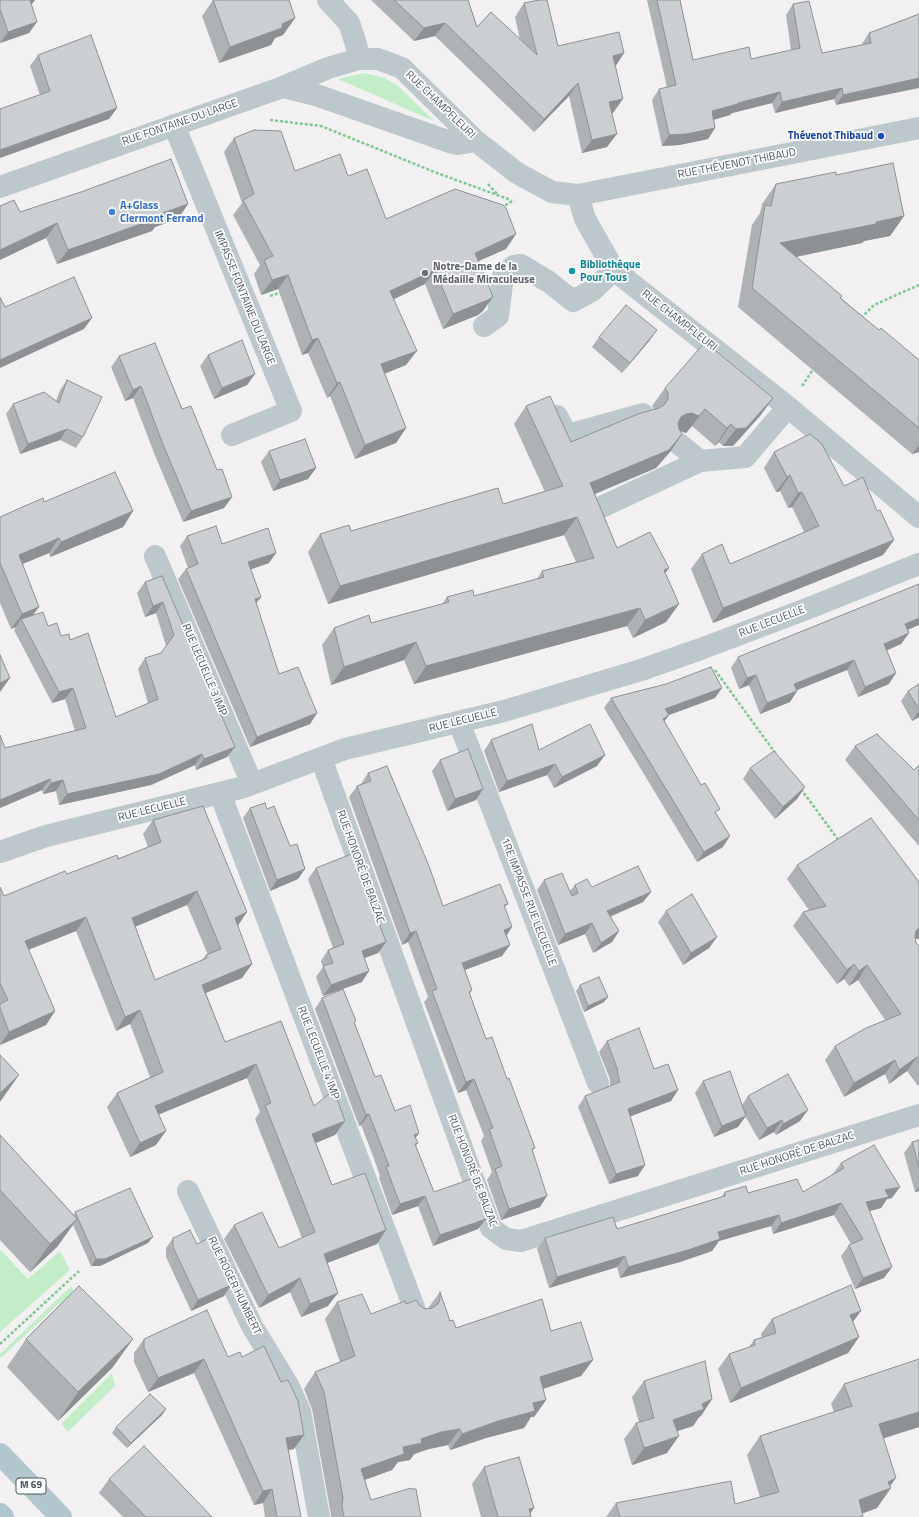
<!DOCTYPE html>
<html>
<head>
<meta charset="utf-8">
<style>
  body { margin:0 }
  canvas { display:block; background:#f2f0f1 }
</style>
</head>
<body>
<canvas width="919" height="1517"></canvas>
<script>
const c = document.querySelector('canvas').getContext('2d');
c.lineJoin = 'round';
function fill(path, color) { c.fillStyle = color; c.fill(path, 'evenodd'); }
const shape = rows => new Path2D(rows.map(r => 'M' + r).join(''));
function stroke(path, color, width, dash) { c.strokeStyle = color; c.lineWidth = width; c.lineCap = dash ? 'butt' : 'round'; c.setLineDash(dash || []); c.stroke(path); }
function write(font, color, halo, rows, align = 'center') {
  c.font = font + ' "Titillium Web",sans-serif'; c.lineWidth = 3.5; c.setLineDash([]); c.textBaseline = 'middle'; c.strokeStyle = halo; c.fillStyle = color; for (const [text, x, y, turn = 0] of rows) {
    c.save(); c.translate(x, y); c.rotate((+turn || 0) * Math.PI / 180); c.textAlign = isNaN(turn) ? turn : align; if (halo) c.strokeText(text, 0, 0); c.fillText(text, 0, 0); c.restore();
  }
}
fill(shape([
  [364,73,385,78,399,87,434,121,338,79],
  [0,1249,28,1279,60,1251,70,1270,0,1332],
  [71,1286,100,1347,59,1303,1,1358,0,1357,0,1354],
  [112,1373,115,1386,68,1432,61,1424]
]), '#c2edc8');
stroke(shape([
  [270,120,321,126,437,173,511,200],
  [488,184,497,194],
  [501,208,514,200],
  [270,296,282,292],
  [861,318,874,305,919,285],
  [802,386,814,368],
  [715,670,776,754],
  [801,789,839,841],
  [0,1344,79,1271]
]), '#7dc890', 2.5, [3, 2]);
stroke(shape([
  [328,0,349,23,356,44,359,59],
  [283,87,316,95,453,143,458,144,476,141],
  [174,125,291,411,232,435],
  [0,187,283,87,328,68,359,59,378,59,402,68,476,141,517,173,552,192,578,195,919,128],
  [578,195,585,219,614,270,788,407,919,517],
  [484,326,498,316,503,276,514,266,521,265,549,282,573,301,593,290,614,270],
  [557,416,567,435,643,414],
  [678,443,700,461],
  [595,510,700,461,745,457,788,407],
  [155,556,252,784],
  [459,722,598,1083],
  [321,758,491,1228,506,1239,521,1241,919,1115],
  [220,793,416,1313],
  [0,852,46,836,244,787,345,749,504,711,641,670,698,650,809,608,919,564],
  [188,1191,252,1326,288,1385,300,1411,319,1517]
]), '#bdc8cc', 22);
stroke(shape([
  [0,1454,61,1517],
  [0,1514,3,1517]
]), '#b2c6cd', 22);
fill(shape([
  [0,0,35,0,31,5,29,33,0,43],
  [213,0,295,18,283,35,275,38,271,45,219,63,202,16],
  [371,0,468,0,477,27,520,40,515,17,524,3,558,46,624,53,615,66,613,113,612,113,607,147,582,153,569,96,534,132,435,36,414,41],
  [647,0,680,0,693,60,751,59,791,50,786,15,793,4,822,53,862,45,862,44,869,33,919,14,836,105,834,99,775,113,772,103,732,113,730,115,714,120,715,128,708,139,679,145,662,146,652,100,659,89,667,87],
  [38,55,117,108,109,119,40,95,30,66],
  [234,138,295,171,348,176,386,219,506,249,478,261,483,311,478,315,443,329,425,284,394,299,406,365,384,374,406,428,396,443,355,459,330,396,327,398,308,353,302,355,278,289,261,295,254,274,260,265,233,215,242,203,224,152],
  [836,175,904,216,890,236,864,241,862,243,796,257,841,298,879,330,919,360,919,452,912,454,738,307,752,225,760,213,762,204,776,184],
  [20,212,178,219,155,227,152,231,57,264,46,238],
  [599,337,650,340,622,373,592,347],
  [208,355,255,374,247,385,214,399,200,366],
  [119,356,182,409,232,497,224,508,183,522,154,453,133,398,125,401,111,367],
  [67,380,83,437,76,448,60,440,20,454,6,414,13,404,56,401,60,390],
  [665,388,773,398,760,416,733,446,723,446,719,442,715,446,692,426,686,433,680,431,682,434,670,452,656,468,595,494,617,548,669,568,665,573,679,604,666,622,633,638,627,626,414,684,404,660,331,685,322,645,334,628,371,623,442,604,447,597,474,596,537,579,542,571,576,562,564,535,328,604,308,552,320,534,351,531,503,504,545,492,514,424,526,406,571,442,654,409,652,406],
  [269,451,316,468,308,479,273,491,261,462],
  [774,452,844,486,877,511,894,540,883,555,713,623,691,569,702,554,730,564,804,532,792,507,788,508,780,491,776,492,764,468],
  [44,502,133,511,123,527,50,557,49,553,22,564,33,615,61,636,70,640,116,717,148,703,138,669,145,658,161,653,166,646,156,613,145,617,137,593,145,582,162,576,227,757,196,770,195,765,151,785,59,805,56,791,43,794,42,790,0,808,0,735,5,748,75,731,65,699,52,703,14,630,16,627,11,629,0,603,0,517],
  [187,536,222,544,269,563,251,569,256,603,279,674,317,713,310,724,250,747,178,579,186,569,188,568,180,546],
  [908,630,909,633,901,644,887,650,889,684,858,697,847,670,797,690,797,691,790,702,760,714,749,685,739,689,731,668,738,657],
  [919,684,919,717,912,721,901,701,908,691],
  [611,698,715,698,669,715,664,721,717,814,723,847,697,862,604,708],
  [491,740,539,750,597,766,554,788,547,775,499,792,484,751],
  [855,746,914,770,919,765,919,846,845,760],
  [440,760,476,800,447,811,432,771],
  [750,768,805,787,797,799,775,819,743,779],
  [368,773,443,906,508,904,505,907,507,935,502,956,465,970,472,990,470,994,486,1039,507,1079,535,1148,532,1151,540,1207,501,1220,487,1180,492,1172,481,1141,484,1136,466,1090,458,1093,424,1002,428,997,408,942,402,945,349,797,357,786,361,784],
  [250,808,267,809,290,846,305,869,298,879,270,891,243,818],
  [153,820,247,912,238,926,252,964,242,978,206,993,225,1042,281,1021,314,1106,335,1135,316,1143,332,1185,377,1244,327,1263,328,1306,301,1317,290,1292,259,1308,224,1239,234,1225,279,1248,302,1238,255,1119,260,1112,247,1078,158,1115,156,1145,130,1157,107,1107,117,1093,150,1077,130,1024,116,1031,76,931,28,950,55,1011,46,1025,0,1045,0,887,4,896,67,874,118,859,148,847,143,834],
  [187,905,208,955,206,955,202,960,155,980,135,927],
  [797,865,917,939,915,939,916,943,919,946,919,1085,918,1086,907,1071,889,1084,885,1074,844,1097,825,1060,835,1046,885,1020,858,980,849,986,844,979,837,984,793,926,803,912,809,910,787,879],
  [316,868,386,942,378,953,365,958,362,982,323,996,316,977,323,967,321,961,328,950,333,948,308,879],
  [544,880,570,891,575,885,592,887,651,892,643,902,610,917,619,931,612,942,593,953,585,934,558,945,537,890],
  [666,911,717,937,709,948,683,965,658,922],
  [580,985,604,1002,584,1012,576,991],
  [322,998,354,1023,375,1077,395,1111,416,1138,418,1143,416,1146,434,1192,478,1229,433,1246,418,1206,392,1215,379,1178,380,1176,373,1156,361,1125,359,1126,315,1009],
  [607,1041,654,1069,678,1090,671,1101,630,1116,638,1176,609,1184,578,1107,585,1096,610,1086,610,1079,599,1052],
  [703,1081,742,1105,748,1096,800,1121,776,1135,774,1132,759,1140,745,1116,738,1127,714,1137,695,1093],
  [0,1135,74,1215,75,1212,148,1243,100,1266,91,1266,73,1225,57,1247,30,1272,0,1240],
  [919,1140,919,1191,915,1192,904,1153,912,1142],
  [841,1163,892,1198,887,1199,881,1208,870,1211,884,1278,855,1289,841,1256,849,1245,851,1244,834,1215,773,1234,771,1226,719,1241,712,1251,680,1262,620,1278,617,1267,549,1288,537,1249,545,1238,617,1229,721,1197,725,1192,748,1193,803,1192,833,1174],
  [173,1238,197,1244,224,1296,191,1311,166,1257,166,1248],
  [440,1292,450,1321,456,1328,551,1331,593,1360,581,1376,543,1389,546,1400,534,1417,531,1417,524,1428,486,1438,450,1450,448,1445,429,1449,414,1454,410,1460,398,1462,392,1470,365,1480,371,1500,421,1517,331,1517,331,1515,312,1409,304,1389,315,1372,340,1362,325,1319,337,1302,371,1314,406,1304,420,1306,426,1309,428,1308],
  [772,1319,853,1322,859,1337,848,1353,730,1403,718,1369,729,1354,749,1347,754,1340,762,1338,761,1334],
  [26,1339,113,1367,58,1421,7,1367],
  [144,1339,228,1357,294,1449,288,1450,301,1517,265,1517,263,1503,254,1505,194,1373,148,1392,134,1362,134,1353],
  [919,1359,919,1427,883,1438,890,1487,877,1508,863,1513,862,1517,606,1517,616,1503,735,1504,760,1497,747,1455,760,1436,834,1412,831,1404,844,1384],
  [644,1381,712,1399,701,1416,699,1417,693,1426,677,1431,667,1453,632,1465,624,1439,636,1423,639,1422,632,1397],
  [166,1409,162,1415,127,1448,112,1433,116,1427],
  [484,1467,530,1513,531,1517,481,1517,472,1484],
  [109,1479,212,1517,123,1517,99,1493]
]), '#afb2b5');
fill(shape([
  [29,0,35,0,28,9],
  [295,18,283,35,275,38,271,45,219,63,230,47],
  [37,22,29,33,0,43,8,32],
  [445,23,435,36,414,41,424,28],
  [624,53,615,67,613,56],
  [919,78,919,88,836,105,843,95],
  [578,83,569,96,534,132,544,119],
  [842,88,834,99,775,113,782,102],
  [780,92,772,103,732,113,730,115,704,122,712,111,738,103],
  [623,99,613,113,600,116,609,102],
  [117,108,109,119,0,158,0,150],
  [715,128,708,139,679,145,662,146,669,135],
  [617,134,607,147,582,153,592,140],
  [188,204,178,219,155,227,152,231,57,264,68,250,162,213],
  [904,216,890,236,864,241,862,243,766,263,780,243,876,222],
  [57,223,46,238,0,260,0,250],
  [516,234,506,249,465,267,475,253],
  [435,270,425,284,380,306,390,291],
  [288,275,278,289,261,295,272,280],
  [493,297,483,311,478,315,443,329,453,314],
  [92,318,84,329,0,368,0,360],
  [657,330,650,340,622,373,630,363],
  [318,338,308,353,302,355,312,340],
  [417,351,406,365,371,379,381,364],
  [255,374,247,385,214,399,222,388],
  [340,382,330,396,327,398,337,383],
  [141,386,133,398,125,401,133,390],
  [773,398,760,416,733,446,723,446,736,429],
  [705,409,692,426,686,433,680,431,669,435,681,417,686,414],
  [731,424,719,442,715,446,727,428],
  [406,428,396,443,355,459,365,445],
  [67,429,60,440,20,454,28,444],
  [682,434,670,452,656,468,578,501,590,483],
  [919,445,919,452,912,454],
  [316,468,308,479,273,491,280,480],
  [790,475,780,491,776,492,787,477],
  [802,492,792,507,788,508,798,493],
  [232,497,224,508,183,522,191,511],
  [133,511,123,527,50,557,61,542],
  [577,517,564,535,328,604,340,586],
  [59,538,49,553,8,570,19,555],
  [894,540,883,555,713,623,723,608],
  [276,553,269,563,241,573,248,562],
  [669,568,656,586,664,570],
  [261,597,253,607,255,599],
  [163,602,156,613,145,617,153,606],
  [679,604,666,622,633,638,645,620],
  [39,607,28,622,21,619,16,627,11,629,22,614],
  [640,608,627,626,414,684,426,666],
  [919,618,919,625,898,634,905,624],
  [909,633,901,644,877,655,884,644],
  [416,642,404,660,331,685,344,667],
  [854,660,847,670,787,694,794,684],
  [896,673,889,684,858,697,865,687],
  [756,675,749,685,739,689,747,678],
  [10,678,0,692,0,683],
  [73,688,65,699,52,703,59,692],
  [722,688,715,698,658,719,665,709],
  [797,691,790,702,760,714,767,703],
  [919,711,919,717,912,721],
  [317,713,310,724,250,747,257,737],
  [669,715,662,725,663,719],
  [235,747,227,757,196,770,204,759],
  [202,754,195,765,151,785,59,805,67,794],
  [605,755,597,766,554,788,562,777],
  [555,764,547,775,499,792,507,781],
  [50,779,42,790,0,808,0,800],
  [63,780,56,791,43,794,51,783],
  [805,787,797,799,775,819,783,807],
  [483,789,476,800,447,811,455,799],
  [730,836,723,847,697,862,704,852],
  [305,869,298,879,270,891,277,880],
  [197,891,187,905,122,932,132,918],
  [651,892,643,902,599,921,607,911],
  [247,912,237,926,235,918],
  [86,917,76,931,15,955,25,941],
  [592,923,585,934,558,945,565,934],
  [512,927,505,938,504,930],
  [919,928,919,939,917,939,910,940,916,931],
  [416,931,408,942,402,945,410,933],
  [619,931,612,942,593,953,601,943],
  [717,937,709,948,683,965,691,953],
  [386,942,378,953,354,962,362,951],
  [510,945,502,956,454,974,462,963],
  [252,964,242,978,193,998,202,985],
  [854,964,844,979,837,984,847,970],
  [867,965,858,980,849,986,859,971],
  [369,971,362,982,323,996,331,985],
  [608,997,604,1002,584,1012,588,1006],
  [140,1010,130,1024,116,1031,125,1017],
  [55,1011,46,1025,0,1045,9,1032],
  [917,1057,907,1071,889,1084,899,1070],
  [895,1060,885,1074,844,1097,854,1083],
  [256,1064,247,1078,145,1120,155,1106],
  [19,1075,0,1102,0,1093],
  [474,1079,466,1090,458,1093,466,1082],
  [678,1090,671,1101,621,1120,628,1109],
  [808,1110,800,1121,776,1135,783,1124],
  [369,1114,361,1125,359,1126,366,1115],
  [746,1116,738,1127,714,1137,722,1126],
  [782,1120,774,1132,759,1140,767,1128],
  [345,1121,335,1135,303,1148,312,1134],
  [166,1131,156,1145,130,1157,140,1143],
  [419,1133,412,1143,414,1135],
  [645,1165,638,1176,609,1184,616,1174],
  [919,1186,919,1191,915,1192],
  [900,1187,892,1198,887,1199,881,1208,858,1214,866,1202,885,1190],
  [425,1196,418,1206,392,1215,400,1204],
  [547,1196,540,1207,501,1220,509,1209],
  [841,1203,834,1215,773,1234,781,1223],
  [779,1215,771,1226,719,1241,712,1251,680,1262,620,1278,628,1267,718,1232],
  [77,1219,57,1247,30,1272,50,1244],
  [486,1219,478,1229,433,1246,440,1235],
  [386,1230,377,1244,314,1268,324,1254],
  [153,1237,148,1243,100,1266,91,1266,96,1259],
  [625,1256,617,1267,549,1288,557,1277],
  [892,1267,884,1278,855,1289,863,1278],
  [300,1278,290,1292,259,1308,268,1295],
  [231,1285,224,1296,191,1311,198,1300],
  [338,1293,328,1306,301,1317,310,1304],
  [861,1311,850,1326,850,1315],
  [859,1337,848,1353,730,1403,741,1388],
  [133,1339,113,1367,58,1421,78,1392],
  [204,1359,194,1373,148,1392,158,1378],
  [593,1360,581,1376,528,1394,540,1377],
  [712,1399,701,1416,699,1417,693,1426,662,1436,673,1420,702,1404],
  [546,1400,534,1417,531,1417,524,1428,486,1438,450,1450,462,1434,533,1403],
  [166,1409,162,1415,127,1448,131,1443],
  [919,1412,919,1427,866,1444,879,1424],
  [460,1429,448,1445,429,1449,414,1454,410,1460,398,1462,392,1470,350,1485,361,1469,403,1447,421,1439,441,1432],
  [304,1435,294,1449,276,1452,286,1438],
  [679,1436,667,1453,632,1465,644,1448],
  [896,1478,888,1489,891,1488,877,1508,853,1517,859,1500,888,1482],
  [272,1489,263,1503,254,1505,263,1491],
  [534,1508,528,1517,529,1509]
]), '#8e9193');
const building = shape([
  [0,0,30,0,37,22,8,32,0,9,0,0],
  [213,0,289,0,295,18,282,24,282,28,230,47,213,0],
  [394,0,468,0,477,27,491,12,537,55,524,3,539,0,547,0,558,46,619,32,624,53,613,56,623,99,609,102,617,134,592,140,578,83,544,119,445,23,424,28,394,0],
  [657,0,680,0,693,60,749,47,751,59,800,48,793,4,809,1,822,53,871,43,869,33,919,14,919,78,843,95,842,88,782,102,780,92,738,103,738,104,712,111,715,128,687,134,669,135,659,89,676,85,657,0],
  [91,35,117,108,0,150,0,109,50,91,38,55,91,35],
  [254,130,281,131,295,171,340,154,348,176,367,169,386,219,455,189,503,205,506,208,516,234,475,253,493,297,488,300,453,314,435,270,390,291,417,351,381,364,406,428,365,445,340,382,337,383,318,338,312,340,288,275,272,280,264,260,273,256,243,200,254,194,234,138,254,130],
  [171,159,188,204,162,213,163,216,68,250,57,223,0,250,0,206,14,200,20,212,81,192,171,159],
  [893,163,904,216,876,222,876,224,780,243,842,296,840,298,879,330,881,328,919,360,919,428,752,288,765,205,771,206,776,184,836,172,836,175,893,163],
  [74,277,92,318,0,360,0,297,5,307,74,277],
  [626,305,657,330,630,363,599,337,626,305],
  [242,340,255,374,222,388,208,355,242,340],
  [705,342,773,398,746,428,736,429,731,424,727,428,705,409,699,416,692,413,686,414,681,417,678,423,679,429,682,434,669,450,590,483,617,548,650,532,669,568,664,570,679,604,645,620,640,608,426,666,416,642,344,667,334,628,369,615,371,623,449,602,447,597,473,590,474,596,544,577,542,571,594,558,577,517,340,586,320,534,349,525,351,531,498,488,503,504,563,486,526,406,550,396,571,442,638,414,659,408,664,405,668,399,668,393,665,388,705,342],
  [155,343,182,409,191,406,217,470,222,469,232,497,191,511,162,442,141,386,133,390,119,356,155,343],
  [67,380,102,397,83,437,67,429,28,444,13,404,44,392,59,403,67,380],
  [810,434,822,444,844,486,863,477,877,511,880,510,894,540,723,608,702,554,722,544,730,564,819,526,802,492,798,493,790,475,787,477,774,452,810,434],
  [305,439,316,468,280,480,269,451,305,439],
  [115,472,133,511,61,542,59,538,19,555,39,607,22,614,0,563,0,517,43,498,44,502,115,472],
  [216,526,222,544,268,528,276,553,248,562,261,597,255,599,279,674,298,667,317,713,257,737,186,569,198,564,187,536,216,526],
  [162,576,235,747,204,759,202,754,159,774,67,794,63,780,51,783,50,779,0,800,0,735,5,748,86,728,73,688,59,692,21,619,43,612,48,626,57,623,61,636,69,634,70,640,88,633,116,717,158,699,145,658,161,653,174,635,163,602,153,606,145,582,162,576],
  [919,584,919,618,905,624,909,633,884,644,896,673,865,687,854,660,794,684,797,691,767,703,756,675,747,678,738,657,919,584],
  [0,655,10,678,0,683,0,655],
  [711,667,722,688,665,709,669,715,663,719,701,785,705,783,720,809,715,812,730,836,704,852,611,698,666,684,711,667],
  [919,684,919,709,908,691,919,684],
  [532,724,539,750,590,724,605,755,562,777,555,764,507,781,491,740,532,724],
  [877,734,914,770,919,765,919,820,855,746,877,734],
  [468,749,483,789,455,799,440,760,468,749],
  [774,751,805,787,783,807,750,768,774,751],
  [387,766,429,866,443,906,500,884,508,904,504,905,512,927,504,930,510,945,462,963,472,990,469,992,486,1039,492,1037,507,1079,509,1078,535,1148,532,1149,547,1196,509,1209,495,1169,502,1166,489,1129,493,1128,474,1079,466,1082,432,991,437,989,416,931,410,933,357,786,371,781,368,773,387,766],
  [265,803,267,809,274,806,290,846,297,844,305,869,277,880,250,808,265,803],
  [203,806,247,912,235,918,252,964,202,985,225,1042,281,1021,314,1106,334,1090,345,1121,312,1134,332,1185,365,1173,386,1230,324,1254,338,1293,310,1304,300,1278,268,1295,234,1225,262,1212,279,1248,315,1232,265,1105,271,1103,256,1064,155,1106,166,1131,140,1143,117,1093,163,1072,140,1010,125,1017,86,917,25,941,55,1011,9,1032,0,1008,0,1004,8,1000,0,983,0,887,4,896,65,871,67,874,117,855,118,859,161,842,153,820,203,806],
  [197,891,221,949,206,955,207,958,155,980,132,918,197,891],
  [871,818,919,882,919,928,916,931,915,937,916,943,919,946,919,1060,917,1057,899,1070,895,1060,854,1083,835,1046,866,1028,901,1014,867,965,859,971,854,964,847,970,803,912,826,906,797,865,871,818],
  [354,853,386,942,362,951,369,971,331,985,323,966,333,963,328,950,344,944,316,868,354,853],
  [638,866,651,892,607,911,619,931,601,943,592,923,565,934,544,880,562,873,572,896,578,893,575,885,587,879,592,887,638,866],
  [692,894,717,937,691,953,666,911,692,894],
  [599,977,608,997,588,1006,580,985,599,977],
  [343,989,356,1021,354,1022,375,1077,381,1075,395,1111,410,1105,419,1133,414,1135,418,1143,415,1144,434,1192,471,1179,486,1219,440,1235,425,1196,400,1204,386,1167,389,1166,381,1145,369,1114,366,1115,322,998,343,989],
  [639,1028,654,1069,668,1064,678,1090,628,1109,645,1165,616,1174,585,1096,620,1082,618,1075,617,1068,607,1041,639,1028],
  [0,1055,19,1075,0,1093,0,1055],
  [730,1071,746,1116,722,1126,703,1081,730,1071],
  [788,1074,808,1110,783,1124,782,1120,767,1128,748,1096,788,1074],
  [0,1135,77,1219,50,1244,0,1190,0,1135],
  [919,1140,919,1167,912,1142,919,1140],
  [874,1145,900,1187,885,1190,889,1197,866,1202,892,1267,863,1278,849,1245,863,1239,841,1203,781,1223,779,1215,718,1232,720,1239,688,1250,628,1267,625,1256,557,1277,545,1238,613,1217,617,1229,725,1196,725,1192,746,1186,748,1193,797,1179,803,1192,844,1168,841,1163,874,1145],
  [130,1188,153,1237,105,1259,96,1259,75,1212,130,1188],
  [190,1230,197,1244,209,1238,231,1285,198,1300,173,1247,173,1238,190,1230],
  [851,1285,861,1311,850,1315,859,1337,741,1388,729,1354,755,1345,754,1340,776,1333,772,1319,851,1285],
  [79,1286,133,1339,78,1392,26,1339,79,1286],
  [440,1292,450,1321,453,1320,456,1328,542,1299,551,1331,581,1322,593,1360,540,1377,546,1400,533,1403,535,1411,498,1421,462,1434,460,1429,441,1432,421,1439,422,1443,403,1447,404,1454,361,1469,371,1500,411,1488,412,1489,416,1489,421,1517,344,1517,342,1506,343,1498,324,1392,315,1372,355,1356,337,1302,362,1294,371,1314,405,1301,406,1304,416,1300,420,1306,426,1309,432,1308,438,1304,440,1299,440,1292],
  [207,1310,228,1357,240,1352,242,1357,264,1346,281,1382,288,1380,298,1401,304,1435,286,1438,301,1517,277,1517,272,1489,263,1491,204,1359,158,1378,144,1348,144,1339,207,1310],
  [919,1359,919,1412,879,1424,896,1478,888,1482,891,1488,859,1500,863,1516,860,1517,620,1517,616,1503,731,1481,735,1504,779,1492,760,1436,852,1406,844,1384,919,1359],
  [705,1361,712,1399,702,1404,704,1409,673,1420,679,1436,644,1448,636,1423,654,1418,644,1381,705,1361],
  [150,1394,166,1409,131,1443,116,1427,150,1394],
  [144,1446,212,1517,146,1517,109,1479,144,1446],
  [519,1457,534,1508,529,1509,531,1517,498,1517,484,1467,519,1457]
]);
fill(building, '#cbcfd2');
stroke(building, '#8e9193', 1);
for (const [x, y, r, color] of [
  [881,136,4,"#1a4fb4"],
  [112,212,4,"#3f7fe0"],
  [572,271,4,"#0f9aa8"],
  [425,273,4,"#6b7280"]
]) { const dot = new Path2D(); dot.arc(x, y, r, 0, 2 * Math.PI); c.fillStyle = color; c.fill(dot); stroke(dot, '#fff', 1.5); }
for (const [x, y, w] of [
  [31,1486,30]
]) { const box = new Path2D(); box.roundRect(x - w / 2, y - 8, w, 16, 3); c.fillStyle = '#fff'; c.fill(box); stroke(box, '#49585c', 1); }
write('bold 10px', '#49585c', null, [
  ["M 69",31,1486]
]);
write('11px', '#49585c', '#fff', [
  ["RUE CHAMPFLEURI",440,105,44],
  ["RUE FONTAINE DU LARGE",180,123,-19],
  ["RUE THÉVENOT THIBAUD",737,164,-11],
  ["IMPASSE FONTAINE DU LARGE",244,298,68],
  ["RUE CHAMPFLEURI",679,321,38],
  ["RUE LECUELLE",772,622,-21],
  ["RUE LECUELLE 3 IMP",204,670,67],
  ["RUE LECUELLE",463,721,-14],
  ["RUE LECUELLE",152,810,-14],
  ["RUE HONORÉ DE BALZAC",360,867,70],
  ["1RE IMPASSE RUE LECUELLE",528,902,69],
  ["RUE LECUELLE 4 IMP",318,1053,69],
  ["RUE HONORÉ DE BALZAC",797,1154,-18],
  ["RUE HONORÉ DE BALZAC",472,1171,69],
  ["RUE ROGER HUMBERT",234,1286,64]
]);
write('bold 11px', '#164399', '#fff', [
  ["Thévenot Thibaud",873,136]
], 'right');
write('bold 11px', '#366cbe', '#fff', [
  ["A+Glass",120,206],
  ["Clermont Ferrand",120,219]
], 'left');
write('bold 11px', '#0d838f', '#fff', [
  ["Bibliothèque",580,265],
  ["Pour Tous",580,278]
], 'left');
write('bold 11px', '#5b616d', '#fff', [
  ["Notre-Dame de la",433,267],
  ["Médaille Miraculeuse",433,280]
], 'left');
</script>
</body>
</html>
